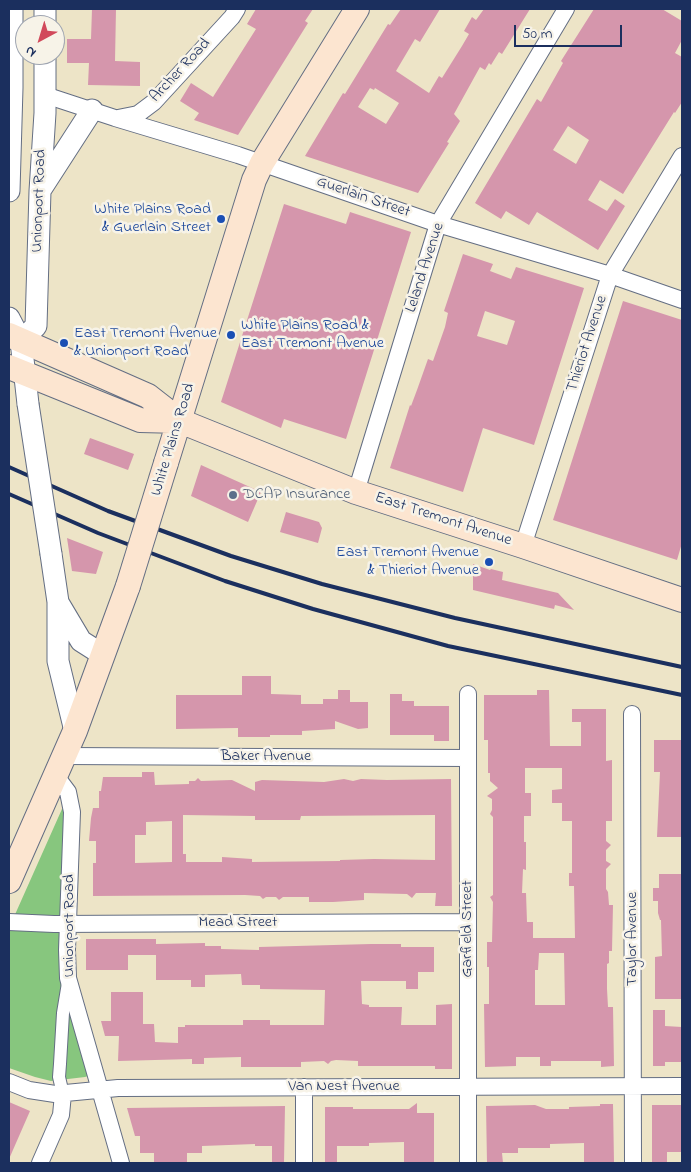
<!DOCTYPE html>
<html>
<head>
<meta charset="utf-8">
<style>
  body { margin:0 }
  #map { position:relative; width:691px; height:1172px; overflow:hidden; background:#ede4c7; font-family:"Indie Flower",sans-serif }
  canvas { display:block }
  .frame { position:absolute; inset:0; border:10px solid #1b2f5e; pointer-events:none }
  .north { position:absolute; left:15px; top:15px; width:50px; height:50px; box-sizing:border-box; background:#f7f3e8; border:1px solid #9fa5b1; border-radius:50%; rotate:219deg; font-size:14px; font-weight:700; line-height:20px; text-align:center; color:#1b2f5e }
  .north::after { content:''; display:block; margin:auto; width:18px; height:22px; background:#d1495b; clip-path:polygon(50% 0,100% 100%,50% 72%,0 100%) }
  .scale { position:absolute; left:514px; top:25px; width:108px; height:22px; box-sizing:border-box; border:2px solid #1b2f5e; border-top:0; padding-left:6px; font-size:15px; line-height:18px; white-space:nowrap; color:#1b2f5e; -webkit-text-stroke:4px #f7f3e8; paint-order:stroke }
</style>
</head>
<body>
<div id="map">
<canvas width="691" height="1172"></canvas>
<div class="frame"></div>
<div class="north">N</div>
<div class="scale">50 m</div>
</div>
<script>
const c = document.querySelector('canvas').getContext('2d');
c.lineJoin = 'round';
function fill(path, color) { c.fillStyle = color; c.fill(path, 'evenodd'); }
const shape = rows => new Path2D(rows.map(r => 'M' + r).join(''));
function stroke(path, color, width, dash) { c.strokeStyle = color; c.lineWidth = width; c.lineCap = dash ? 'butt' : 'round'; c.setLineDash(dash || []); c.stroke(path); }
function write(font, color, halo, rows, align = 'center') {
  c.font = font + ' "Indie Flower",sans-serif'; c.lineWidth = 5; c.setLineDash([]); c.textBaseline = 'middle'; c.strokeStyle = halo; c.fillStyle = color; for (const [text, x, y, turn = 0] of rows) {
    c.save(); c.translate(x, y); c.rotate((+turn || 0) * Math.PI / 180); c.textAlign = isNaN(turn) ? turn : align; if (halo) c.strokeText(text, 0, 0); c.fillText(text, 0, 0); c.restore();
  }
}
fill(shape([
  [62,809,66,810,60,976,89,1073,88,1076,85,1077,51,1081,35,1077,9,1068,9,928]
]), '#87c67e');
fill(shape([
  [92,9,116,9,115,61,140,62,140,86,88,85,89,63,67,63,67,39,91,39],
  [256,9,313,9,305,21,308,23,238,135,194,120,199,113,180,101,191,83,213,97,256,29,247,24],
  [401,9,440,9,420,42,415,39,396,71,429,93,439,76,442,78,462,46,469,34,464,31,472,17,476,20,484,9,530,9,502,54,499,52,491,65,489,63,485,70,480,67,454,114,460,121,447,142,449,143,418,193,305,156,343,93,345,94,388,24,390,25],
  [370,88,374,90,375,88,399,103,386,124,358,107],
  [594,9,662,9,682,21,682,40,675,53,682,57,682,102,675,113,674,112,623,194,600,180,588,200,607,211,615,199,625,206,598,250,537,212,529,225,506,211,501,219,475,203,537,99,541,102,563,63,561,61],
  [568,126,589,140,576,164,553,150],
  [284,204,346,224,350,212,411,232,346,439,284,419,281,428,221,402],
  [463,254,493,264,490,271,511,279,516,267,584,288,534,445,483,428,463,492,390,468,410,405,411,406,417,390,428,359,433,361,445,327,448,313,444,311],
  [485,311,515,321,507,345,477,336],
  [623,301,682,320,682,543,677,560,553,520],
  [90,438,134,454,128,470,84,454],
  [201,465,261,492,248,522,191,496],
  [286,512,319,522,322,528,318,543,280,532],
  [67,538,103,552,96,574,72,571],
  [473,564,490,570,491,569,503,572,502,580,558,593,574,610,555,605,554,609,473,590],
  [242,676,271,676,271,694,301,695,301,704,323,704,323,699,338,699,338,690,350,690,350,702,368,702,368,728,358,729,335,721,335,729,302,731,302,735,270,735,270,737,238,737,238,728,176,729,176,695,242,695],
  [537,690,549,690,550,746,581,746,581,722,572,722,572,709,606,709,606,761,612,760,612,821,606,821,606,841,611,845,606,850,606,861,611,864,606,869,606,889,608,892,609,905,613,905,612,951,609,951,609,963,607,964,607,989,608,1007,613,1007,614,1066,601,1067,601,1061,551,1061,551,1066,540,1066,540,1057,516,1057,516,1066,485,1067,484,1004,489,1004,489,967,487,967,487,942,492,942,493,902,490,897,493,895,493,817,490,814,492,810,492,799,487,796,498,788,490,781,490,773,488,773,488,740,484,740,484,695,537,695],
  [525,768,562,768,562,789,552,790,552,803,562,803,562,821,572,821,572,873,569,873,569,886,574,886,575,938,533,938,533,922,527,922,526,893,522,893,523,869,526,870,526,842,524,842,524,816,531,816,531,793,525,793],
  [539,953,564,953,565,1005,535,1005,535,970,538,970],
  [390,694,402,694,402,701,414,701,414,706,449,706,449,741,434,741,434,735,390,735],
  [654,740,682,740,682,837,657,837,660,772,654,772],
  [142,772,154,772,155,785,189,784,189,781,195,781,198,778,201,781,232,780,255,791,255,782,262,780,324,782,344,779,353,781,361,779,387,780,451,779,452,906,435,906,436,893,416,893,412,898,407,894,364,893,364,900,333,902,309,902,309,897,283,897,279,900,276,897,266,897,263,899,260,896,245,895,93,896,93,863,96,863,96,841,89,841,91,818,93,808,99,808,99,791,101,791,103,777,142,777],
  [183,815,255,816,255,820,300,820,301,816,435,815,435,860,374,859,340,860,340,861,252,862,252,859,222,857,222,862,186,862,186,854,183,854],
  [172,821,172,862,135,863,135,835,146,835,146,822],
  [659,874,682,874,682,999,655,999,655,957,662,956,661,920,660,920,658,913,658,901,653,901,653,888,659,888],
  [86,939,156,939,156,944,205,943,205,946,221,946,221,949,259,950,259,947,371,944,401,944,401,947,434,947,434,972,418,972,418,989,406,989,406,981,361,981,362,1004,369,1005,369,1007,402,1007,401,1025,436,1025,436,1005,452,1004,452,1069,435,1069,435,1066,358,1066,358,1061,336,1060,331,1061,328,1064,324,1061,301,1062,301,1067,241,1067,241,1057,204,1058,204,1064,192,1064,192,1059,118,1061,119,1036,105,1036,101,1021,111,1021,111,992,143,992,143,1024,154,1024,155,1042,178,1043,178,1027,185,1027,185,1025,243,1025,243,1020,270,1020,270,1025,324,1025,325,990,260,989,260,985,242,985,241,974,205,975,205,987,191,987,191,980,156,980,156,955,128,955,128,970,86,970],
  [653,1010,665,1010,665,1026,682,1027,682,1062,665,1062,665,1066,653,1066],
  [9,1102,30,1111,9,1159],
  [417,1103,417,1113,434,1113,434,1163,404,1163,404,1142,369,1143,369,1146,337,1146,337,1163,325,1163,325,1107,353,1107,353,1109,409,1109],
  [600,1104,613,1104,614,1163,584,1163,584,1143,550,1144,550,1148,518,1148,518,1153,502,1153,503,1163,487,1163,486,1106,535,1105,546,1109,569,1109,569,1107,600,1106],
  [652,1105,682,1105,682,1152,667,1152,667,1163,652,1163],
  [285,1106,284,1163,272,1163,272,1146,255,1146,255,1144,202,1146,202,1153,187,1153,187,1163,154,1163,154,1153,140,1153,140,1136,135,1136,127,1108]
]), '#d596ac');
const pedestrian = shape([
  [63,1094,59,1077,60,1064,63,1013,68,983]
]);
const minor = shape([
  [45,95,115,118,238,155,438,224,610,275,682,300],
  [118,118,138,114,154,102,232,17,237,9],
  [356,492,438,224,566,9],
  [523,546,610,275,682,156],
  [468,694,468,1163],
  [632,714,633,1163],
  [64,756,468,758],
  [56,776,68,792,72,812,67,950,68,978,121,1163],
  [9,922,54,924,468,922],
  [9,1082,29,1090,55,1094,118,1088,682,1086],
  [304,1087,304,1163],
  [40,1163,61,1115,63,1094]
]);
const tertiary = shape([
  [45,25,45,9],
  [41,189,92,110],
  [9,191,12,88,12,9],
  [9,318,21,341,28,404],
  [21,341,36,326,40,191,45,113,45,55],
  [51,554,58,602,58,661,75,731],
  [59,604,81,641,103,655]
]);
const secondary = shape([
  [9,335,148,396,180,421,356,492,523,546,682,600],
  [9,367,140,420,180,421],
  [166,463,254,180,262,163,357,9],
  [9,881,75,731,128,586]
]);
stroke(pedestrian, '#646e83', 14);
stroke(minor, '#646e83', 18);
stroke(tertiary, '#646e83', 23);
stroke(secondary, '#646e83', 26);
stroke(pedestrian, '#fff', 12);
stroke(minor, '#fff', 16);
stroke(tertiary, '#fff', 21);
stroke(secondary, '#fce5d0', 24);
stroke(shape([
  [9,467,108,511,231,556,322,584,455,618,682,667],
  [9,494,98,533,225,581,313,609,448,646,682,695]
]), '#1b2f5e', 4);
const tertiaryBridge = shape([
  [28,404,51,554]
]);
const secondaryBridge = shape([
  [128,586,166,463]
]);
stroke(tertiaryBridge, '#646e83', 23, []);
stroke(secondaryBridge, '#646e83', 26, []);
stroke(tertiaryBridge, '#fff', 21);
stroke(secondaryBridge, '#fce5d0', 24);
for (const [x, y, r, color] of [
  [221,219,5,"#1a4fb4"],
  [231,335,5,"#1a4fb4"],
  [64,343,5,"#1a4fb4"],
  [233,495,5,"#5c6f8a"],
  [489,562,5,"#1a4fb4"]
]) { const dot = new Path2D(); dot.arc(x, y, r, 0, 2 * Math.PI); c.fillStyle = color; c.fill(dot); stroke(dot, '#f7f3e8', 2); }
write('16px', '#1b2f5e', '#f7f3e8', [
  ["Archer Road",181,71,-47],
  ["Guerlain Street",363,198,19],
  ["Unionport Road",40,201,-88],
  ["Leland Avenue",426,268,-72],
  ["Thieriot Avenue",588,344,-72],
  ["White Plains Road",174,440,-73],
  ["East Tremont Avenue",443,520,18],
  ["Baker Avenue",266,757],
  ["Mead Street",238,923],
  ["Unionport Road",70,926,-90],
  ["Garfield Street",468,929,-90],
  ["Taylor Avenue",633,939,-90],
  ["Van Nest Avenue",344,1087]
]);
write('16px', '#164399', '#f7f3e8', [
  ["White Plains Road",211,210],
  ["& Guerlain Street",211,228],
  ["White Plains Road &",241,326,"left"],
  ["East Tremont Avenue",241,344,"left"],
  ["East Tremont Avenue",74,334,"left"],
  ["& Unionport Road",74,352,"left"],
  ["East Tremont Avenue",479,553],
  ["& Thieriot Avenue",479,571]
], 'right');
write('16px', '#4e5e75', '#f7f3e8', [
  ["DCAP Insurance",243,495]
], 'left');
</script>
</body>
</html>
